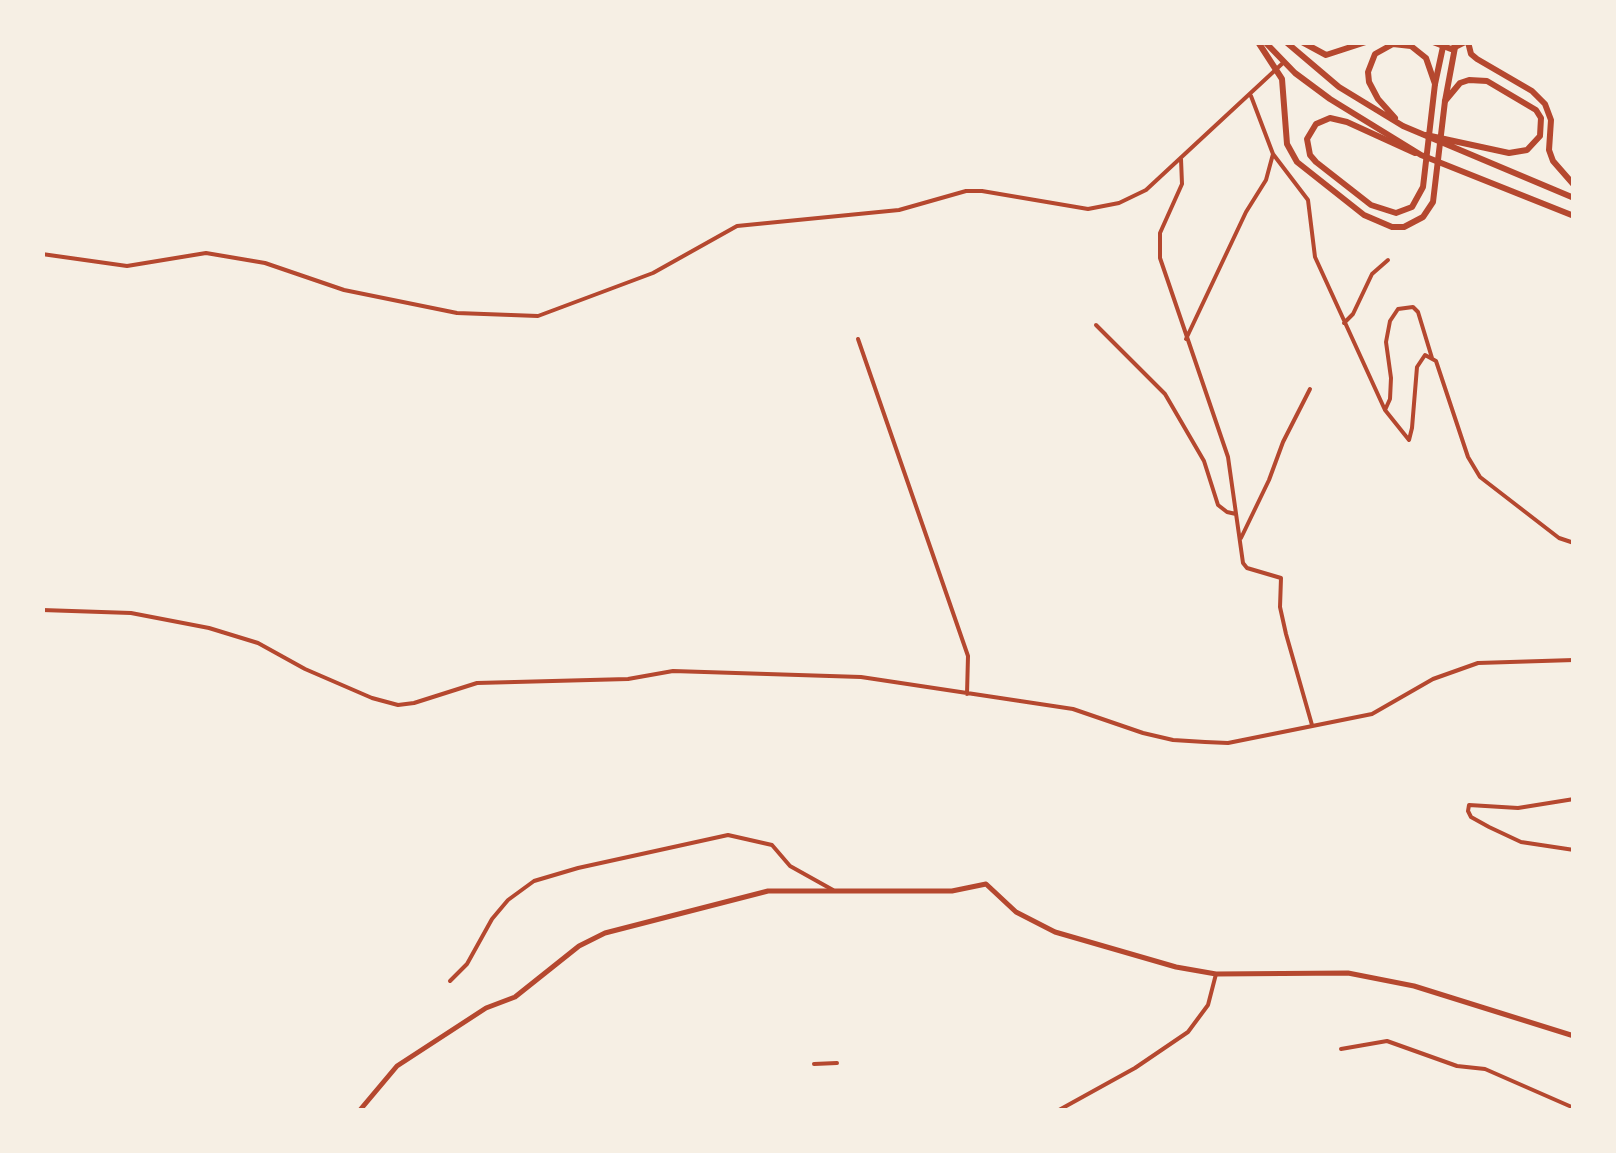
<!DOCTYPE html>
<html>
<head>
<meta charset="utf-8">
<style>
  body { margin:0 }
  #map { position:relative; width:1616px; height:1153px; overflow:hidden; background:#f6efe4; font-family:Montserrat,sans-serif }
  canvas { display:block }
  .frame { position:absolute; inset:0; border:45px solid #f6efe4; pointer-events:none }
</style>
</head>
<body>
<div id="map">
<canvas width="1616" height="1153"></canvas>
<div class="frame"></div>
</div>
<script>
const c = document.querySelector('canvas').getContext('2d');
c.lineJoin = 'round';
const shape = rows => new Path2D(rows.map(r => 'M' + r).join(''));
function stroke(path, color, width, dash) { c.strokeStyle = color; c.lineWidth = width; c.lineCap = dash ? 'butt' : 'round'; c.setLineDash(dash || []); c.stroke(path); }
stroke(shape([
  [1251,96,1273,154,1308,200,1315,257,1385,410,1409,440,1412,428,1417,367,1425,355,1436,361,1468,457,1480,477,1559,538,1574,543],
  [1181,159,1182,184,1160,233,1160,258,1228,457,1243,563,1247,568,1281,578,1280,607,1286,634,1312,725],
  [42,254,127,266,206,253,265,263,344,290,457,313,538,316,653,273,737,226,899,210,966,191,982,191,1088,209,1119,203,1146,190,1284,62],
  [1344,323,1353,314,1372,274,1388,260],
  [1096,325,1165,394,1204,461,1218,505,1227,512,1236,514],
  [858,339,968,656,967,694],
  [1186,339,1246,212,1266,180,1273,154],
  [1385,410,1390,399,1391,378,1386,342,1390,321,1398,309,1413,307,1418,312,1432,358],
  [1241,538,1269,480,1283,442,1310,389],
  [42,610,131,613,209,628,258,643,305,669,372,698,398,705,414,703,477,683,628,679,673,671,861,677,1073,709,1143,733,1173,740,1205,742,1228,743,1372,714,1433,679,1478,663,1574,660],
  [1574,799,1518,808,1469,805,1468,811,1471,817,1489,827,1521,842,1574,850],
  [450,981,467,964,492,919,508,900,534,881,578,868,728,835,772,845,790,866,833,890],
  [1341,1049,1387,1041,1457,1066,1485,1069,1574,1108],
  [814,1064,837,1063],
  [1059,1110,1135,1068,1188,1032,1208,1005,1216,974]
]), '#b5482f', 4);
stroke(shape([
  [360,1110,397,1066,486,1008,515,997,579,946,605,933,768,891,952,891,986,884,1016,912,1055,932,1176,967,1216,974,1348,973,1414,986,1574,1036]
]), '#b5482f', 5);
stroke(shape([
  [1258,42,1282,79,1287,144,1297,162,1364,215,1392,227,1404,227,1423,217,1433,202,1445,101,1456,42],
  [1415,153,1347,122,1330,118,1316,124,1307,139,1310,155,1316,162,1371,205,1396,213,1412,207,1423,187,1435,84,1444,42]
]), '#b5482f', 6);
stroke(shape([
  [1265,42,1295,73,1330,99,1421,155,1574,216],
  [1286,42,1339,87,1403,126,1574,198],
  [1302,42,1326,55,1366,42],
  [1433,42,1451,49,1465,42],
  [1468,42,1471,54,1477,59,1532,91,1545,104,1551,120,1549,150,1553,161,1574,185],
  [1395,118,1378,99,1369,82,1368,72,1375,54,1393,44,1411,46,1426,58,1435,84],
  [1426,135,1509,153,1527,150,1540,136,1541,118,1536,110,1487,81,1469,80,1460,83,1445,101]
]), '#b5482f', 6);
</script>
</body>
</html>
